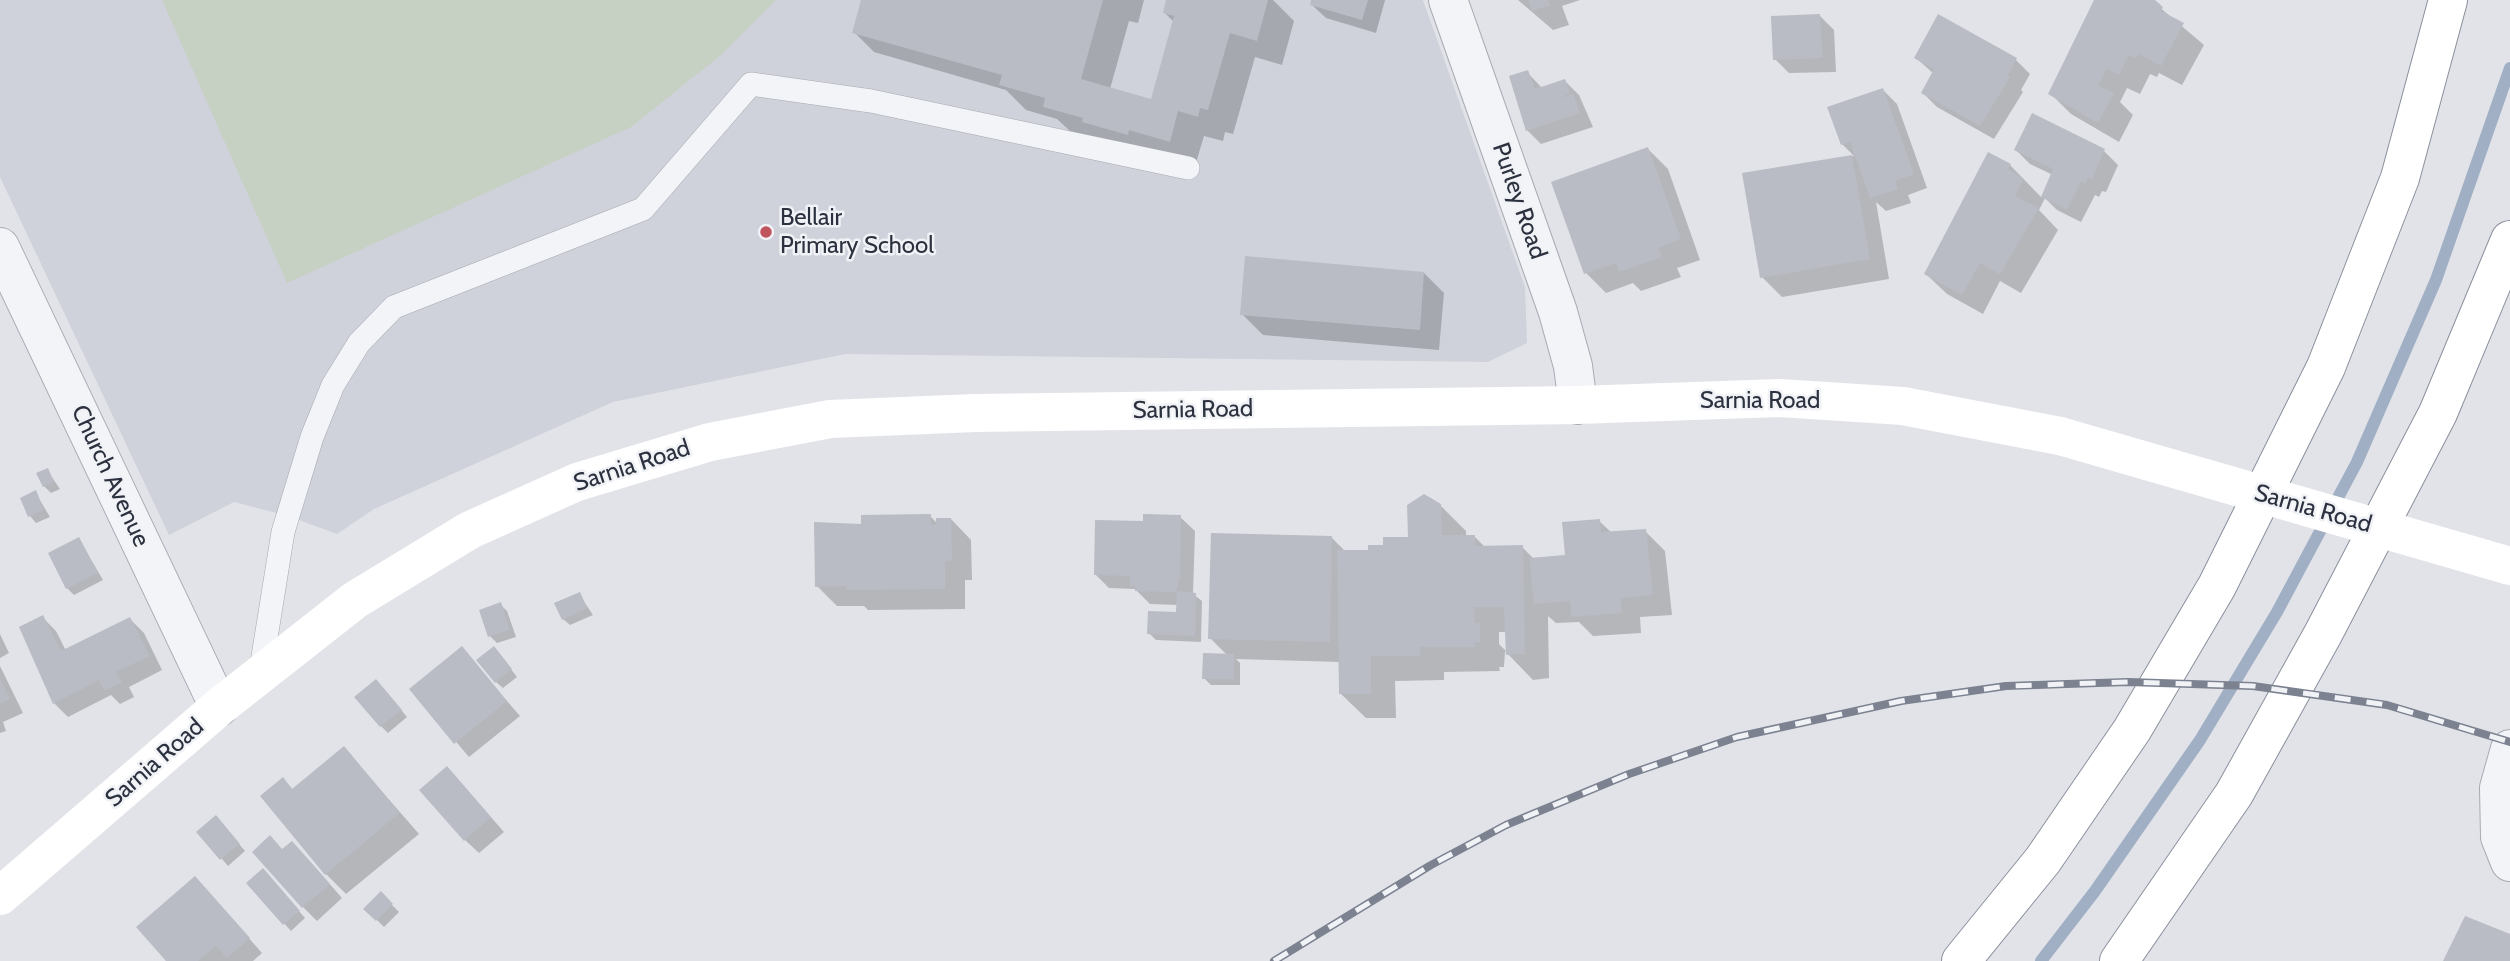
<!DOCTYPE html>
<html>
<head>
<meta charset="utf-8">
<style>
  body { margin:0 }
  canvas { display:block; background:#e1e3e8 }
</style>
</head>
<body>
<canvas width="2510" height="961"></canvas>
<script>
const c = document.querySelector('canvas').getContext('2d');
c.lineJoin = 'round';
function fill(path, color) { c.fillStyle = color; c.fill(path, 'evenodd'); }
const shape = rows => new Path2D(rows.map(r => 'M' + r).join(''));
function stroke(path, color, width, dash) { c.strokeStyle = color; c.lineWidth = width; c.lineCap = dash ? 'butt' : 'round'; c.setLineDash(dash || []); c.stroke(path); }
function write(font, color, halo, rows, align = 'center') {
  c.font = font + ' Cabin,sans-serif'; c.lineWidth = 5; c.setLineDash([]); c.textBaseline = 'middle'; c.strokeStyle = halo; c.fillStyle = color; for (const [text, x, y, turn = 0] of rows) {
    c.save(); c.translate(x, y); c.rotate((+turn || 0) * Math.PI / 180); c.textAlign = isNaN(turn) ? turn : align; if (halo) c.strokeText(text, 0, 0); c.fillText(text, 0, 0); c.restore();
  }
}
fill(shape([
  [0,0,1423,0,1525,287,1527,343,1488,362,845,354,613,402,374,509,337,534,288,516,234,502,169,535,0,177]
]), '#cfd2da');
fill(shape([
  [162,0,776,0,722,54,631,127,287,283]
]), '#c6d1c3');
fill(shape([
  [863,0,1144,0,1138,23,1129,21,1110,89,1152,101,1174,22,1165,13,1168,0,1273,0,1294,21,1282,65,1255,57,1233,134,1225,132,1223,141,1204,136,1195,166,1070,131,1057,119,1026,110,1006,90,874,52,854,32],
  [1313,0,1385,0,1376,33,1326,18,1311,4],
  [1518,0,1580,0,1562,6,1569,25,1553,30],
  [2096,0,2151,0,2204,45,2182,85,2159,73,2157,77,2150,74,2140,94,2127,88,2120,102,2133,115,2119,142,2071,114,2050,93],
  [1820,16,1834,30,1836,72,1789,73,1775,59],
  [1916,58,2016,60,2030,74,2021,90,2023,92,1994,139,1937,107,1923,93,1934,74],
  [1527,72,1542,88,1565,81,1579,95,1593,127,1541,144,1527,130],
  [1883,90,1897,104,1927,188,1908,195,1911,203,1886,211,1876,202,1889,279,1782,297,1762,277,1744,175,1854,156,1842,144],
  [2033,115,2104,151,2118,165,2106,192,2102,191,2099,197,2095,195,2081,222,2057,210,2045,198,2039,210,2058,230,2021,293,2000,281,1983,314,1947,294,1926,274,2010,165,2042,198,2053,175,2030,164,2016,150],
  [1648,149,1668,169,1700,260,1677,268,1681,277,1641,291,1633,283,1606,293,1586,273],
  [1424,273,1444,293,1439,350,1263,335,1242,314],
  [47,470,60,489,51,493,44,486],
  [35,492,50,517,36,523,30,516],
  [1440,505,1466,531,1466,537,1474,536,1485,547,1522,547,1534,559,1566,556,1599,521,1612,533,1645,531,1665,551,1672,615,1640,617,1641,633,1593,636,1579,622,1556,623,1548,616,1549,678,1533,680,1505,651,1504,667,1499,667,1500,671,1444,672,1444,680,1395,681,1396,718,1366,718,1340,693,1340,662,1236,659,1240,663,1240,685,1211,685,1204,678,1228,656,1210,638,1332,538,1346,552,1370,551,1409,538],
  [1499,632,1507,632,1508,653,1499,644],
  [930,516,938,524,951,519,971,540,972,580,965,580,965,609,868,610,864,606,837,606,817,586,863,525],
  [1180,517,1195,531,1193,594,1202,601,1201,642,1156,640,1149,633,1178,614,1178,605,1150,604,1135,589,1109,588,1095,574,1145,522],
  [79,539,103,580,74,595,67,588],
  [579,594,593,615,570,625,563,619],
  [500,604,507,611,516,637,497,643,490,636],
  [42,617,56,631,66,651,130,619,144,633,162,670,129,687,134,697,120,704,111,695,68,717,54,703],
  [0,634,9,653,0,658],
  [462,649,520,716,469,757,411,689],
  [500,655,517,677,503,688,496,682],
  [0,666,23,713,3,722,6,731,0,733],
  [383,688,407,717,388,733,381,726],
  [344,748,419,834,346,894,326,874,283,779,293,790],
  [460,782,504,832,479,853,465,840],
  [222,824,245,851,228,866,199,832],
  [283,851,306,857,342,898,317,921,303,907],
  [269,877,305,918,291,931,248,883],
  [208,892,262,953,253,961,168,961],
  [381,894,399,912,384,927,366,909]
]), '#0003');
stroke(shape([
  [2041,961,2095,891,2200,740,2277,612,2357,462,2436,280,2510,68]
]), '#a0afc4', 12);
fill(shape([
  [861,0,1103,0,1081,79,1151,99,1174,16,1163,13,1166,0,1268,0,1257,41,1230,33,1208,110,1200,108,1198,117,1178,111,1170,142,1129,130,1128,135,1082,122,1083,118,1043,107,1045,98,999,85,1002,75,852,33],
  [1311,0,1368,0,1362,20,1310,5],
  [1528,0,1548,0,1550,5,1532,11],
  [2094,0,2155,0,2163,7,2161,11,2184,23,2161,66,2138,54,2136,58,2129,55,2119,75,2107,69,2098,85,2114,93,2098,123,2048,94],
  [1820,14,1823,58,1773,60,1771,16],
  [1938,14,2017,58,2008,75,2010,77,1980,126,1921,93,1934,69,1914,58],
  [1528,70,1535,89,1565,79,1570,93,1559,99,1573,94,1580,113,1526,131,1509,76],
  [1883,88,1914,174,1895,181,1898,189,1870,198,1850,142,1841,145,1827,107],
  [2032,113,2105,149,2092,179,2088,178,2085,184,2081,182,2067,210,2041,197,2053,169,2014,150],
  [1648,147,1681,239,1658,248,1662,257,1619,272,1616,263,1584,274,1551,182],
  [1988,152,2011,164,2008,169,2024,179,2015,196,2039,208,2000,274,1980,263,1962,295,1924,274],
  [1852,155,1870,259,1760,278,1742,173],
  [1245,256,1424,272,1420,330,1240,315],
  [48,468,54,482,43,487,36,473],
  [36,490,44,510,28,517,20,498],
  [1424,494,1441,504,1442,535,1475,535,1475,546,1523,545,1525,654,1506,655,1504,607,1474,607,1475,623,1480,623,1480,643,1475,642,1475,647,1420,647,1420,656,1371,656,1371,694,1339,694,1337,550,1368,550,1368,545,1383,545,1383,537,1408,537,1407,505],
  [931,514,931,525,936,525,936,518,951,518,952,560,945,561,945,589,846,590,846,586,815,587,814,522,861,524,861,515],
  [1143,514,1181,515,1180,577,1176,592,1135,591,1135,586,1130,586,1130,576,1094,575,1095,520,1143,521],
  [1600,519,1601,532,1646,529,1653,595,1621,598,1622,613,1571,617,1570,601,1534,604,1529,558,1565,555,1562,522],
  [1211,533,1332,536,1330,642,1208,639],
  [79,537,98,573,66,589,48,553],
  [1177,591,1196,593,1195,636,1147,634,1148,611,1176,612],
  [580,592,587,608,562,620,554,603],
  [501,602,510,630,488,637,479,610],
  [43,615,61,651,130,617,150,656,116,672,122,682,104,691,99,680,53,704,19,627],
  [462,646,507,701,454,744,409,689],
  [494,646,512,669,495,683,476,660],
  [1203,653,1234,654,1234,679,1202,679],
  [0,678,10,699,0,704],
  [376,679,402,710,380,727,354,697],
  [344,746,400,813,325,875,260,796,283,777,292,789],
  [447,766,491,817,464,841,419,790],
  [216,815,240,844,220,860,196,832],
  [270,835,282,849,292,841,330,884,302,908,252,852],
  [263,868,300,911,283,925,246,883],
  [195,876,250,938,227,958,216,946,198,961,166,961,136,927],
  [381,891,393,904,376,921,363,909],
  [2465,916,2510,934,2510,961,2443,961]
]), '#b9bcc4');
const lane = shape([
  [260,675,283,532,312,437,333,385,359,343,394,307,643,209,751,84,871,101,1188,168]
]);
const street = shape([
  [1448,0,1558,312,1573,366,1578,405],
  [0,247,219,707],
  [2510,749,2499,788,2500,837,2510,862]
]);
const highway = shape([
  [1961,961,2043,860,2132,730,2217,586,2326,367,2400,178,2448,0],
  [2119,961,2234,794,2323,634,2438,413,2510,240]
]);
stroke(lane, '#a7aab2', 24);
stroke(street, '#a7aab2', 40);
stroke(highway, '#8a909d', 40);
stroke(lane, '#f3f4f7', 23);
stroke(street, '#f3f4f7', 38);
stroke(shape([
  [0,896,219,707,355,600,470,530,577,482,710,442,830,419,975,413,1578,405,1780,398,1903,406,2060,436]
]), '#fff', 38);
stroke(highway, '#fff', 38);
const rail = shape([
  [1274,961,1431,865,1506,825,1629,774,1737,737,1901,701,2006,686,2128,682,2253,686,2387,705,2510,742]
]);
stroke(rail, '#7c8290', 8);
stroke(rail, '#f0f2f6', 5, [16]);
stroke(shape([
  [2060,436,2510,566]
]), '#fff', 38);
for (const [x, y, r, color] of [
  [766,232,7,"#c0535c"]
]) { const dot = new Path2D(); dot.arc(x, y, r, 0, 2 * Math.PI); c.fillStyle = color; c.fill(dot); stroke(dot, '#f0f2f6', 2.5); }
write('24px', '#2b313e', '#f0f2f6', [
  ["Purley Road",1519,201,71],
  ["Sarnia Road",1760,401],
  ["Sarnia Road",1193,410,-1],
  ["Sarnia Road",632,466,-18],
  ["Church Avenue",110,476,65],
  ["Sarnia Road",2313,509,16],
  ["Sarnia Road",155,763,-41]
]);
write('24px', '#2b313e', '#f0f2f6', [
  ["Bellair",780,218],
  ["Primary School",780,246]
], 'left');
</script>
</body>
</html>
